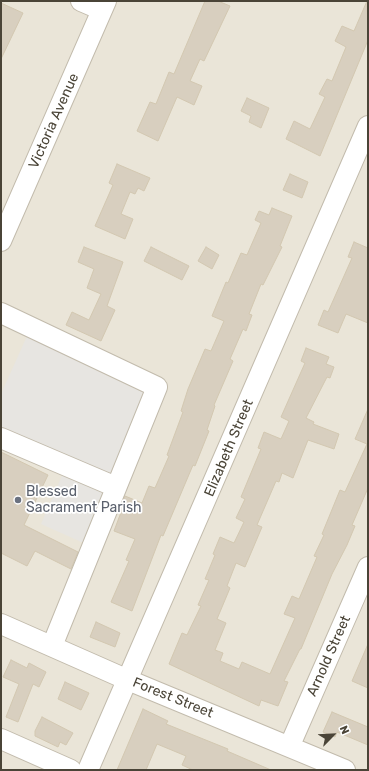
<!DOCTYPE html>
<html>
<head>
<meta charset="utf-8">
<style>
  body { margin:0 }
  #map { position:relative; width:369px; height:771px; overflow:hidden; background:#f6f3ea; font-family:Rubik,sans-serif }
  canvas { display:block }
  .frame { position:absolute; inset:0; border:2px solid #4a4437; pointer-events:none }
  .north { position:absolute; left:313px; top:715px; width:40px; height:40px; -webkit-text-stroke:3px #fff; paint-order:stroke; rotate:66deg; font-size:11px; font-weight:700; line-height:16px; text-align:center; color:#4a4437 }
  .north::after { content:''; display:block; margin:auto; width:14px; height:18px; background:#4a4437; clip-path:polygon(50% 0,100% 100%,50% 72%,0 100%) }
</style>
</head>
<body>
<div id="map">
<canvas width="369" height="771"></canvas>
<div class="frame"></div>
<div class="north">N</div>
</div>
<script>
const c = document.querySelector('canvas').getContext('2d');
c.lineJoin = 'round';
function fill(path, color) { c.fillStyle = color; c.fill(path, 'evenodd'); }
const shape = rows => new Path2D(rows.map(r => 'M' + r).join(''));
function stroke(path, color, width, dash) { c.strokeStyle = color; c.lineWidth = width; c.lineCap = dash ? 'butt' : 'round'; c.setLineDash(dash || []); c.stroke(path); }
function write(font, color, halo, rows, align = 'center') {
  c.font = font + ' Rubik,sans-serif'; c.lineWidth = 3.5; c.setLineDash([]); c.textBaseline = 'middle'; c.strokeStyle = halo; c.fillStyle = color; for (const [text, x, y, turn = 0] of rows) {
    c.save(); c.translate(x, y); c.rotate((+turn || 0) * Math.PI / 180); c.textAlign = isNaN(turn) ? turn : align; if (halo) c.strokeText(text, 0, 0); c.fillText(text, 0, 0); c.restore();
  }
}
fill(shape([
  [1,1,368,1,368,770,1,770]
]), '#eae5d8');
fill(shape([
  [32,325,161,385,97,549,41,524,64,471,1,443,1,394]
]), '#e7e5e1');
const building = shape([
  [205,1,218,1,230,6,204,61,200,59,190,81,202,86,194,105,177,97,158,141,137,131,150,102,156,104,169,72,174,74,205,1],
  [367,1,368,40,320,156,286,139,294,121,310,129,325,97,319,94,327,79,332,81,346,47,335,41,342,26,354,31,367,1],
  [1,3,23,13,1,59,1,3],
  [247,98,269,108,261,128,249,122,251,116,241,111,247,98],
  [117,164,150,178,144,191,138,188,135,194,130,192,121,214,133,219,125,239,95,226,113,185,109,183,117,164],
  [290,174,308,182,302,198,283,190,290,174],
  [272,208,292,216,280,246,282,247,263,285,261,284,249,314,252,315,246,331,243,329,230,359,233,361,214,405,215,406,207,430,209,431,195,466,193,465,163,536,161,535,132,611,111,602,129,561,126,560,135,539,114,531,123,507,121,506,125,496,142,503,149,486,155,488,169,456,167,455,183,412,181,411,188,389,205,349,211,351,224,321,212,316,226,282,228,283,241,253,247,255,261,223,255,220,259,211,269,215,272,208],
  [354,242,368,248,368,323,346,314,338,333,318,325,324,310,328,312,352,258,348,257,354,242],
  [84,247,123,262,107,306,115,310,101,341,66,325,72,312,89,320,101,294,87,288,94,269,78,262,84,247],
  [151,247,189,266,182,280,144,261,151,247],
  [206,247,219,255,212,269,198,261,206,247],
  [306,348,329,357,326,364,334,367,330,378,327,377,306,418,314,422,313,424,339,434,334,449,308,440,293,478,282,473,279,482,276,481,257,525,262,527,245,567,236,563,227,586,230,588,217,619,226,623,215,650,223,653,220,661,239,669,242,662,270,674,295,618,284,614,292,596,299,599,317,557,314,556,324,535,322,534,340,490,345,492,367,444,355,439,368,409,368,488,352,525,355,526,347,545,332,574,301,649,300,649,284,681,288,682,278,706,261,700,259,706,169,664,182,633,187,635,201,606,198,605,209,580,205,579,215,555,213,554,220,537,234,543,244,522,236,518,245,499,241,497,261,449,258,448,264,432,281,439,289,421,281,417,305,363,301,361,306,348],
  [1,452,48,475,24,525,78,552,71,569,35,551,27,566,1,553,1,452],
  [96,622,120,633,115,647,90,637,96,622],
  [368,644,368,688,352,681,368,644],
  [11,660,27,668,29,663,46,672,39,687,33,684,18,722,6,717,19,684,3,677,11,660],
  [65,682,89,693,81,710,58,699,65,682],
  [143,709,168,721,166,724,228,749,227,751,271,770,193,770,182,765,186,756,157,744,146,770,117,770,143,709],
  [332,712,368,727,368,745,337,732,335,737,323,732,332,712],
  [42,717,73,733,66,745,60,742,58,747,35,736,35,731,42,717]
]);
fill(building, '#d8cfbf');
stroke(building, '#d3c8b1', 1);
const minor = shape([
  [81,1,102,10],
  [1,241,106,1],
  [1,313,157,387,52,646],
  [1,438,116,487],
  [1,624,128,680,345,770],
  [1,739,71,770],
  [290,745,368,567],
  [88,770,368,126]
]);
stroke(minor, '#c2bbac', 22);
stroke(minor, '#fff', 20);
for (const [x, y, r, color] of [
  [18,500,4,"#6b7280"]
]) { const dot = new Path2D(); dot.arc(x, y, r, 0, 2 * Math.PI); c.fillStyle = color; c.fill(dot); stroke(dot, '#fff', 1.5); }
write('14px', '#4a4437', '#fff', [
  ["Victoria Avenue",54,121,-66],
  ["Elizabeth Street",229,448,-67],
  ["Arnold Street",329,656,-66],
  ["Forest Street",173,698,22]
]);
write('14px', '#5b616d', '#fff', [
  ["Blessed",26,492],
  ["Sacrament Parish",26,508]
], 'left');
</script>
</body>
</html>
